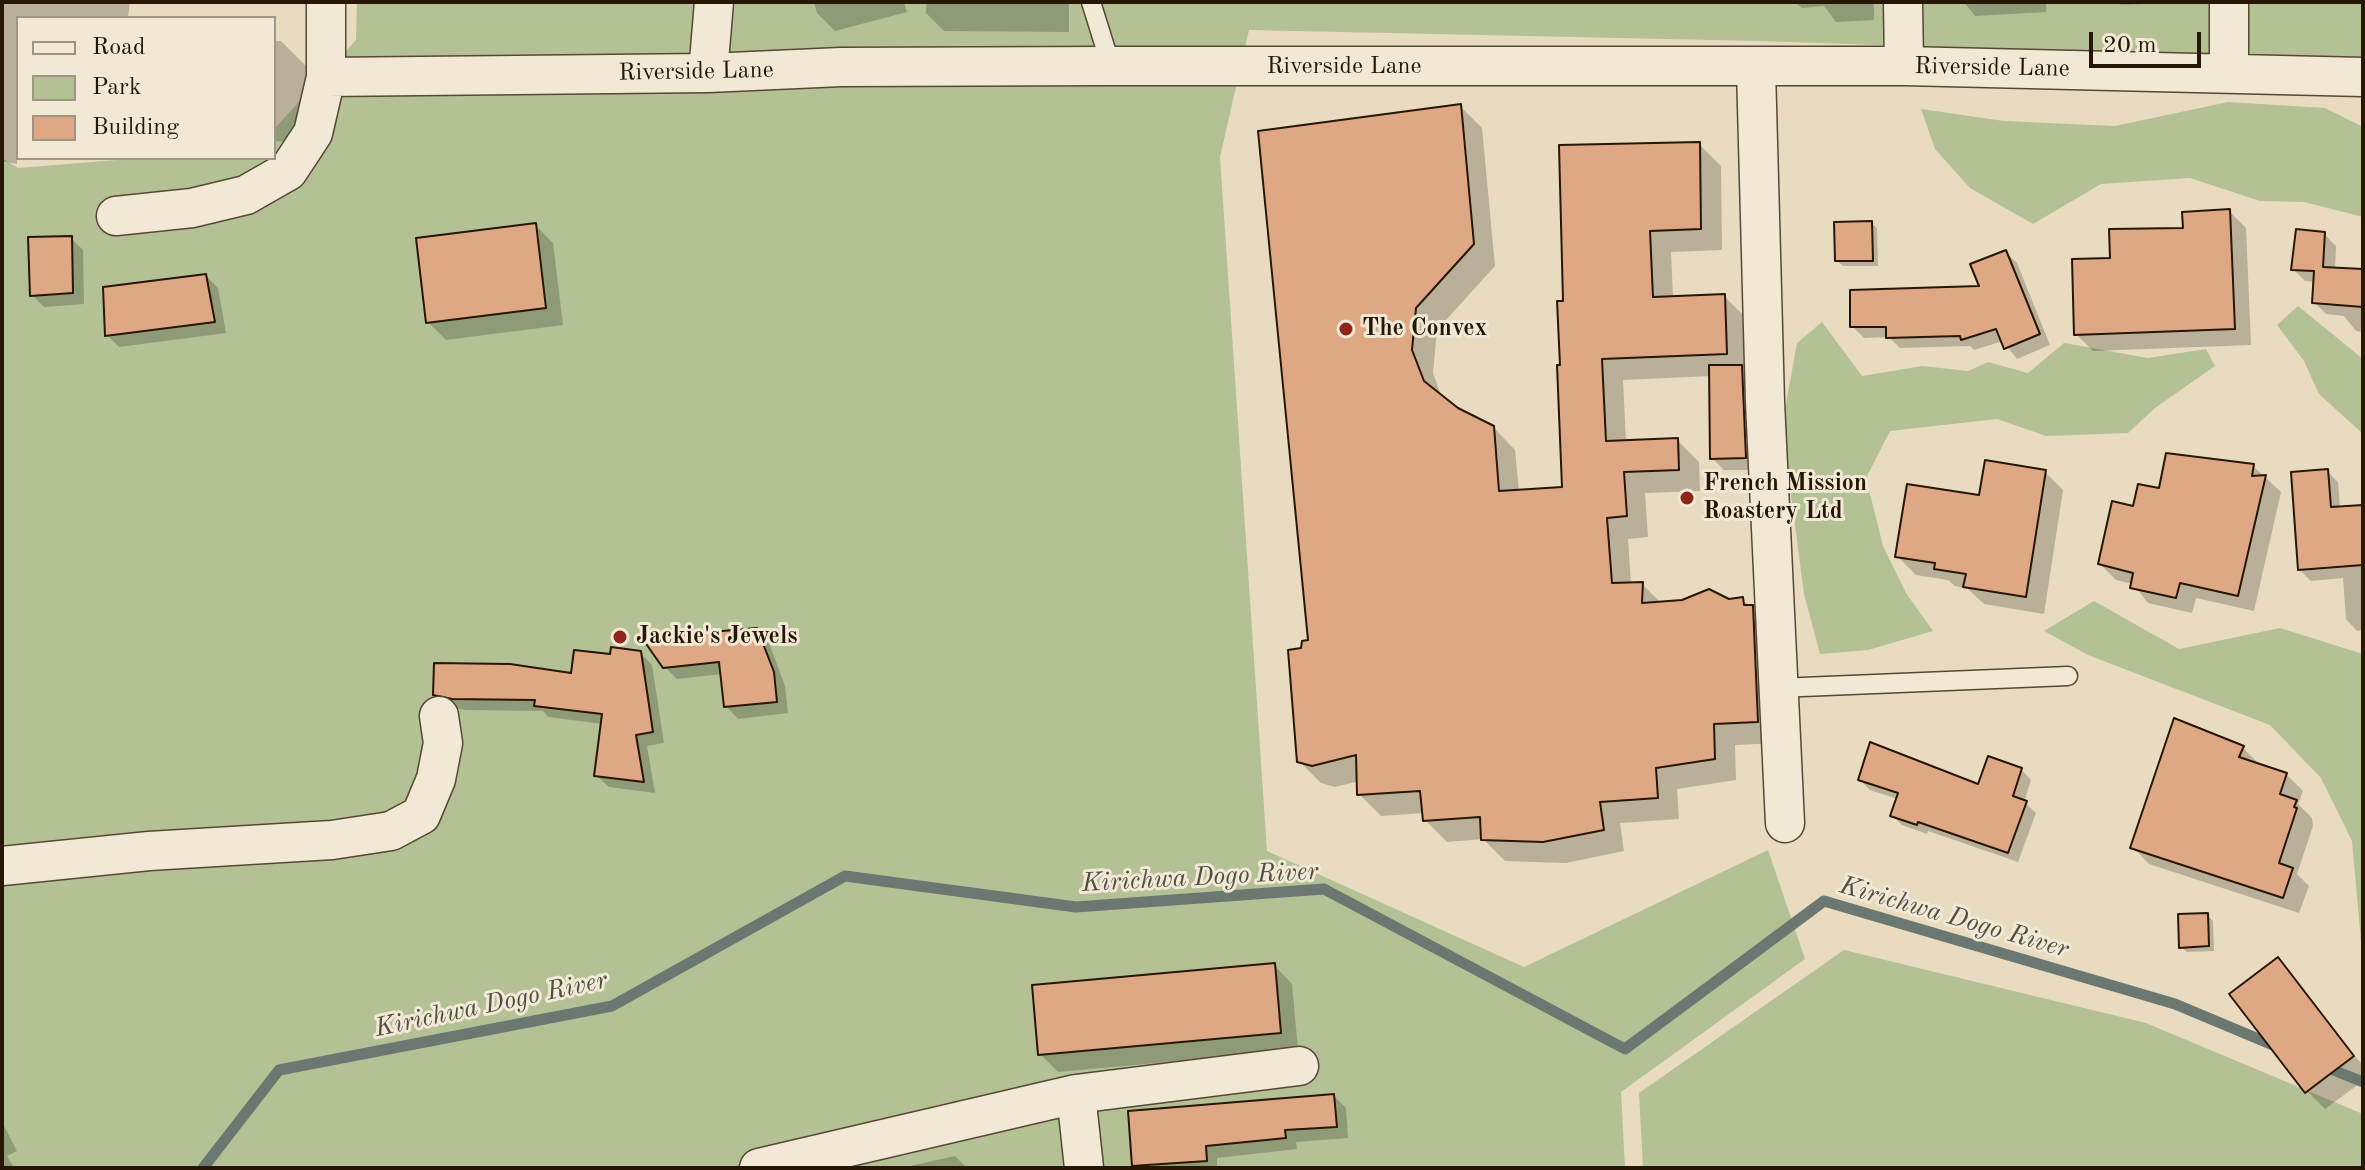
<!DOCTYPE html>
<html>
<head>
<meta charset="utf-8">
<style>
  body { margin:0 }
  #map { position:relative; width:2365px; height:1170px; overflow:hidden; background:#e9dbc0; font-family:"Old Standard TT",serif }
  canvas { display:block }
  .frame { position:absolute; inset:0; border:4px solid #271604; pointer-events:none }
  .legend { position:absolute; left:16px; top:16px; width:260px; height:144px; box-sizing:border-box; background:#f1e8d6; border:2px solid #a09482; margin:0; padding:10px 14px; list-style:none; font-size:24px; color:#271604 }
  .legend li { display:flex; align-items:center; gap:16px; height:40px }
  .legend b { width:40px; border:2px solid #a09482 }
  .scale { position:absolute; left:2089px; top:32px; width:112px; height:36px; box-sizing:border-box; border:4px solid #271604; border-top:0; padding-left:10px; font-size:24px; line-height:28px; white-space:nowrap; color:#271604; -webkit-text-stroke:6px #f1e8d6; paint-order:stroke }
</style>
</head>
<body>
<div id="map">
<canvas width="2365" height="1170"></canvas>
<div class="frame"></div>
<ul class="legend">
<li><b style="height:10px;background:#f1e8d6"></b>Road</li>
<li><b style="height:22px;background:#b3c195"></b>Park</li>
<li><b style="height:22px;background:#dfa884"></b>Building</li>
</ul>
<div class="scale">20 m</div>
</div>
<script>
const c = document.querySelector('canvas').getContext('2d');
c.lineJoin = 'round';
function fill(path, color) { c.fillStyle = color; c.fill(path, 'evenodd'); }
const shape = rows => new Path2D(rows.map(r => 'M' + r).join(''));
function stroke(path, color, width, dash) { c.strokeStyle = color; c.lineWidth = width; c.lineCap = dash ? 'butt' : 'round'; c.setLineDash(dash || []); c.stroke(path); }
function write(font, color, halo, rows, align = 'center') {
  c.font = font + ' "Old Standard TT",serif'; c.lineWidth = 6; c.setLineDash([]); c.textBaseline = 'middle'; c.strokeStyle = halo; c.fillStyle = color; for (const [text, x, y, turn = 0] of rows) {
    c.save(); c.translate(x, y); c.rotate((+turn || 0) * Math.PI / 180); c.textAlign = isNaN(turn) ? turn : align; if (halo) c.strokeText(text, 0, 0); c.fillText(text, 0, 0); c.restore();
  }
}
fill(shape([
  [357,2,2363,2,2363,61,1758,41,1249,30,1220,157,1267,851,1524,967,1768,850,1805,959,1621,1092,1625,1168,2,1168,2,158,18,168,142,158,274,158,274,129,356,40],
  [2228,102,2325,108,2363,127,2363,217,2304,202,2260,201,2190,178,2101,184,2033,224,1970,188,1935,149,1921,109,2004,121,2115,126],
  [2298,306,2363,359,2363,434,2319,394,2304,361,2277,325],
  [1822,322,1862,376,1922,366,1968,371,1988,362,2028,373,2064,343,2148,358,2206,349,2215,366,2155,408,2128,433,2046,436,1997,419,1890,431,1866,478,1883,546,1906,593,1933,631,1868,650,1820,654,1804,594,1782,426,1797,343],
  [2094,601,2179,649,2280,628,2363,654,2363,964,2352,841,2321,778,2270,725,2088,655,2044,631],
  [1844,950,2146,1023,2363,1114,2363,1168,1643,1168,1639,1093]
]), '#b3c195');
fill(shape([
  [2,2,130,2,128,18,18,18,17,164,2,161],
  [814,2,904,2,907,12,835,31,817,13],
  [926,2,1069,2,1069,32,944,31,926,13],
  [1795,2,1874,2,1874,20,1836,22,1824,6,1802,8],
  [1964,2,2046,2,2046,12,1975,16],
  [2118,2,2185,2,2121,5],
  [274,41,281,41,323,83,319,144,274,141],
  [1460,106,1482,128,1495,266,1437,330,1433,373,1442,398,1493,427,1515,450,1519,492,1564,489,1565,303,1699,144,1721,166,1722,250,1671,252,1673,298,1724,296,1746,318,1757,470,1724,470,1712,458,1711,376,1623,380,1626,442,1677,440,1699,462,1700,491,1645,493,1648,537,1628,539,1631,584,1642,584,1662,604,1742,599,1774,629,1779,743,1735,745,1736,780,1677,789,1679,819,1620,823,1624,851,1566,863,1505,861,1483,839,1447,842,1425,820,1424,813,1381,816,1359,794,1359,781,1335,787,1321,783,1299,761,1303,650,1310,641],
  [2230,212,2246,228,2251,345,2093,351,2076,334,2185,230],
  [1871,223,1877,228,1878,266,1843,266,1837,261],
  [535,225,553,243,563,325,446,340,428,322],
  [2324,234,2336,246,2335,269,2363,271,2363,332,2356,331,2344,316,2326,314,2314,302,2316,282,2305,281,2293,269],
  [71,238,83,250,84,304,44,307,32,295],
  [2005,252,2017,263,2050,345,2017,359,2003,341,1974,350,1970,346,1900,348,1889,337,1864,338,1852,326,1981,288],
  [206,276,218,288,226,333,119,347,107,335],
  [2253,466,2281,492,2254,611,2196,598,2192,613,2148,603,2133,584,2116,580,2100,564,2134,508,2161,490],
  [2327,471,2338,482,2340,508,2363,507,2363,630,2357,631,2346,619,2343,578,2311,581,2300,570],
  [2045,472,2063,490,2044,614,1984,604,1968,589,1955,586,1948,580,1916,575,1898,557,1981,498],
  [757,630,769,643,785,686,788,713,738,719,726,706,722,674,677,679,665,667],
  [640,653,652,665,664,743,647,746,655,793,609,787,596,775,603,724,548,717,543,711,466,710,448,707,435,694,573,675,612,657],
  [2243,748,2259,764,2286,774,2303,791,2298,804,2312,818,2313,826,2297,874,2309,886,2299,913,2149,864,2133,847],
  [2021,769,2031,780,2024,802,2036,813,2018,862,1928,831,1927,834,1902,825,1892,815,1898,799,1870,790,1860,780,1979,786],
  [2207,915,2213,921,2214,951,2187,952,2181,947],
  [2277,960,2363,1066,2363,1081,2325,1109,2307,1091],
  [1274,965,1292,984,1298,1050,1058,1072,1040,1054],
  [1334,1096,1346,1108,1348,1138,1296,1142,1297,1149,1217,1158,1217,1168,1134,1165],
  [2,1122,17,1151,7,1156,14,1168,2,1168],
  [955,1156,967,1168,901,1168]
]), '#0003');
stroke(shape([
  [2321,1065,2363,1082],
  [203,1168,279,1070,612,1006,845,876,1076,907,1324,889,1625,1049,1824,901,2175,1004,2280,1048]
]), '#6b7871', 11);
const building = shape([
  [1461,104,1474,244,1416,308,1412,350,1424,381,1458,408,1494,426,1499,491,1562,487,1557,365,1560,365,1557,301,1563,301,1559,145,1700,142,1701,229,1650,231,1653,297,1725,294,1727,354,1602,359,1606,441,1678,438,1679,470,1624,472,1627,516,1607,518,1612,583,1643,582,1642,603,1682,600,1709,589,1729,599,1743,597,1744,605,1753,605,1758,722,1714,724,1715,759,1656,768,1658,798,1600,802,1604,830,1543,842,1481,840,1480,817,1423,821,1420,791,1357,795,1356,755,1312,766,1297,762,1288,650,1301,648,1302,641,1308,640,1258,131,1461,104],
  [2230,209,2235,329,2074,335,2072,259,2110,258,2109,229,2183,228,2182,212,2230,209],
  [1872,221,1873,261,1835,261,1834,222,1872,221],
  [536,223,546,308,426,323,416,238,536,223],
  [2296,229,2325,232,2323,267,2363,269,2363,307,2312,303,2314,271,2291,270,2296,229],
  [72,236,73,293,30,296,28,237,72,236],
  [2006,250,2040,334,2004,349,1996,329,1961,340,1960,336,1886,338,1886,327,1850,327,1850,290,1979,286,1970,264,2006,250],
  [206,274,215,322,105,336,103,287,206,274],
  [1709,365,1742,365,1746,458,1710,459,1709,365],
  [2166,453,2254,464,2252,476,2266,475,2238,596,2180,583,2176,598,2130,588,2133,573,2098,564,2112,501,2133,506,2138,484,2159,488,2166,453],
  [1985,460,2046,470,2026,597,1963,587,1966,574,1934,569,1935,563,1895,557,1907,484,1979,495,1985,460],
  [2328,469,2331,507,2363,505,2363,565,2298,570,2291,472,2328,469],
  [757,628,774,672,777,702,724,707,719,662,663,668,642,638,757,628],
  [611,647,641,651,653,732,636,735,644,782,594,776,602,714,534,706,535,700,452,699,433,695,434,663,510,664,571,673,574,650,610,654,611,647],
  [2174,718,2244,746,2239,757,2287,773,2280,794,2297,800,2294,807,2297,808,2279,863,2293,868,2283,898,2130,848,2174,718],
  [1870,742,1978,784,1988,756,2022,768,2013,796,2027,801,2008,853,1918,822,1917,825,1890,816,1898,793,1858,780,1870,742],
  [2208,913,2209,946,2179,948,2178,914,2208,913],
  [2278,957,2354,1056,2305,1093,2229,994,2278,957],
  [1275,963,1281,1033,1038,1055,1032,985,1275,963],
  [1334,1094,1337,1127,1285,1130,1286,1138,1206,1146,1207,1161,1132,1166,1128,1111,1334,1094]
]);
fill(building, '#dfa884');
stroke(building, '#271604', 2);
const lane = shape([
  [1091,2,1111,66],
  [1778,688,2068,676]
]);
const street = shape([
  [1903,2,1904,66],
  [2229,2,2229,72],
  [1756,69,1765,402,1785,823],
  [708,73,714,2],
  [326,77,708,73,841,67,1111,66,1904,66,2363,77],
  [116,216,192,208,246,195,288,171,313,133,326,77,326,2],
  [2,866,149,851,332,840,391,831,421,815,436,779,443,743,439,716],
  [1076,1094,1299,1066],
  [759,1168,1076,1094,1084,1168]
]);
stroke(lane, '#584733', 21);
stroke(street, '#584733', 41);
stroke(lane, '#f1e8d6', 18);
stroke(street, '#f1e8d6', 38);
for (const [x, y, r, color] of [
  [1346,329,8,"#8f2418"],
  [1687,498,8,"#8f2418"],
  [620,637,8,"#8f2418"]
]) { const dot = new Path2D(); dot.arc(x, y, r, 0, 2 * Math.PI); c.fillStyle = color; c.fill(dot); stroke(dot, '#f1e8d6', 3); }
write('24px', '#271604', '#f1e8d6', [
  ["Riverside Lane",1344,67],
  ["Riverside Lane",1992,68,1],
  ["Riverside Lane",696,72,-1]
]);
write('bold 24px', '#271604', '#f1e8d6', [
  ["The Convex",1362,329],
  ["French Mission",1703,484],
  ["Roastery Ltd",1703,512],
  ["Jackie's Jewels",636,637]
], 'left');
write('italic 26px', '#4f4f43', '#f1e8d6', [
  ["Kirichwa Dogo River",1200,878,-3],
  ["Kirichwa Dogo River",1954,918,16],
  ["Kirichwa Dogo River",491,1005,-12]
]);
</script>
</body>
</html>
